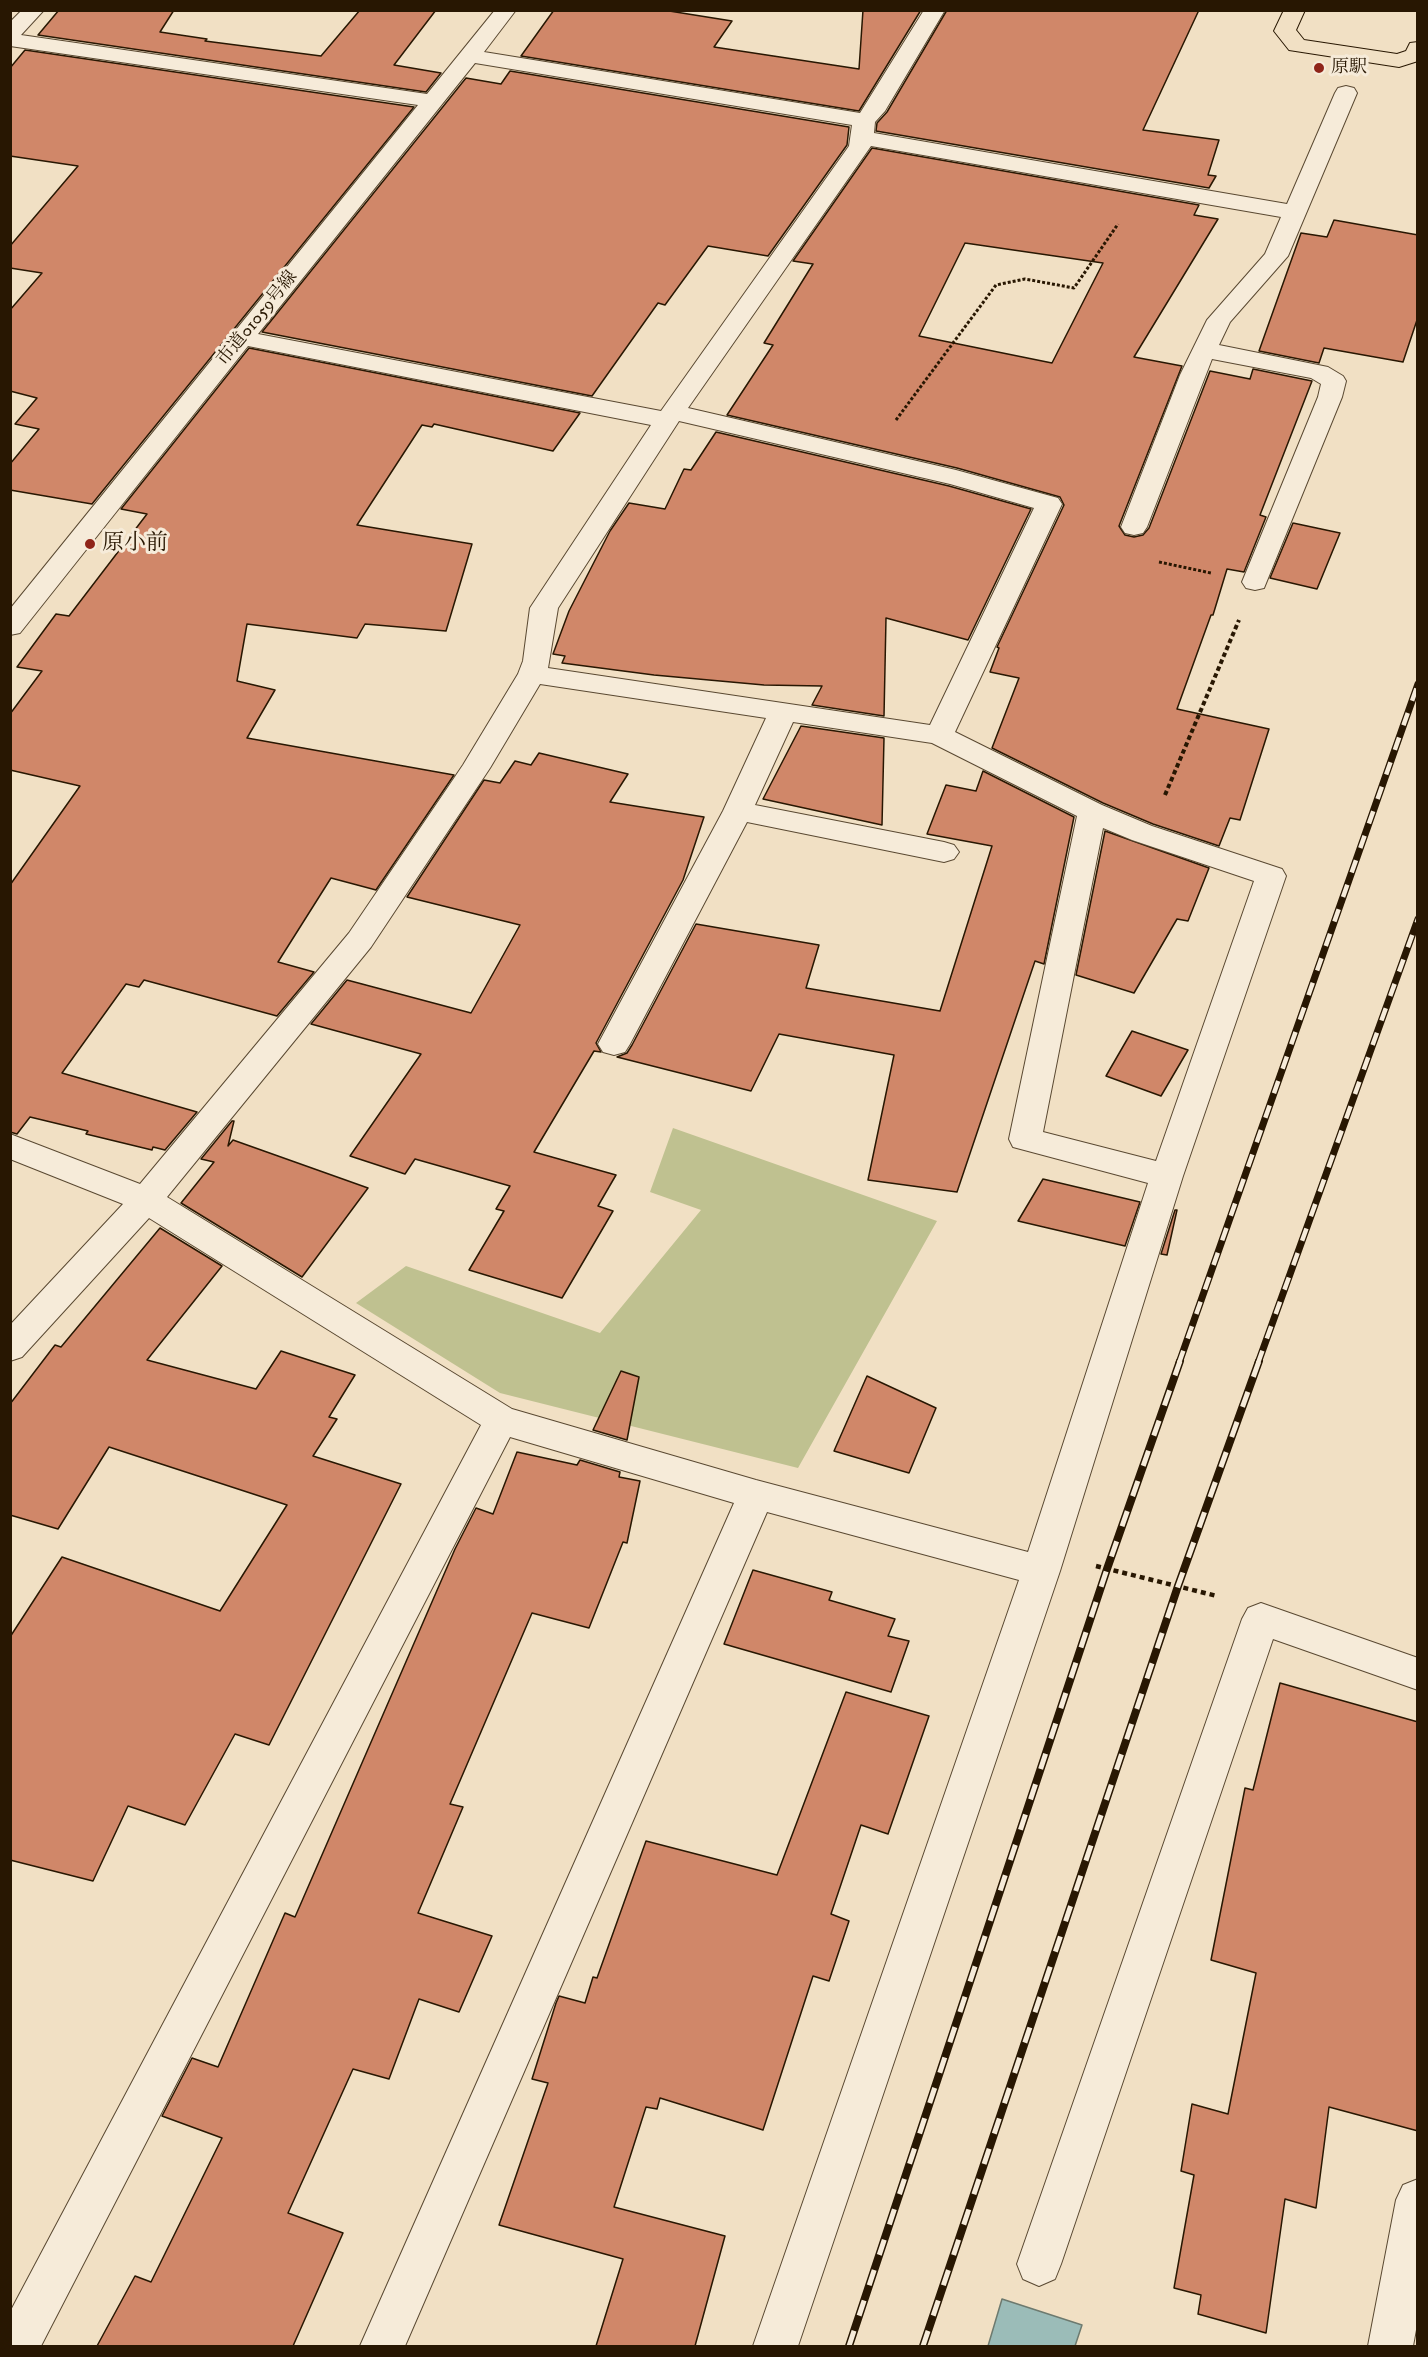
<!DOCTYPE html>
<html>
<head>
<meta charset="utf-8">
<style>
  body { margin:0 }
  #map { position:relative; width:1428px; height:2357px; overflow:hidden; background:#f1e0c4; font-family:"IM FELL DW Pica",serif }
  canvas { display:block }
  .frame { position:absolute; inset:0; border:12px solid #281702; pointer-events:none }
</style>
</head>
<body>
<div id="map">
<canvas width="1428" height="2357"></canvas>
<div class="frame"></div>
</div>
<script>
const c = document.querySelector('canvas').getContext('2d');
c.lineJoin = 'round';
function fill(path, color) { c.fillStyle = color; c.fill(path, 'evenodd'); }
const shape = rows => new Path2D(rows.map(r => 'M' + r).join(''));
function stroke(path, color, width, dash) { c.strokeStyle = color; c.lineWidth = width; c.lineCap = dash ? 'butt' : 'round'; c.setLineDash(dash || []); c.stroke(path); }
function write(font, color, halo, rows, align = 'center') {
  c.font = font + ' "IM FELL DW Pica","Noto Serif JP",serif'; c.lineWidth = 6; c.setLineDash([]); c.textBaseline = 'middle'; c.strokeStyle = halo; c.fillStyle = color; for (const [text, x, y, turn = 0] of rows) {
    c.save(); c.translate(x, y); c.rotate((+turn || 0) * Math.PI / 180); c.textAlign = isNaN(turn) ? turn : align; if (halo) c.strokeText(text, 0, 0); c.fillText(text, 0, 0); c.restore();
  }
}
fill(shape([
  [673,1128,937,1221,798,1468,500,1393,356,1303,406,1266,600,1333,701,1210,650,1192]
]), '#bfc190');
const water = shape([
  [1002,2299,1082,2325,1075,2346,988,2346,1002,2299]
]);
fill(water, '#9bbcb8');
stroke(water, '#6d7a6f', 1.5);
const building = shape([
  [59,10,174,10,160,32,207,39,205,41,321,56,360,10,436,10,394,65,441,73,426,92,38,35,59,10],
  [554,10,663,10,732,21,714,47,859,69,863,10,921,10,859,111,521,56,554,10],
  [947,10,1199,10,1143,130,1219,140,1208,175,1216,176,1209,188,876,131,877,123,887,112,947,10],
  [25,50,414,107,92,504,10,490,10,464,39,429,15,424,37,398,10,391,10,310,42,273,10,268,10,246,78,166,10,156,10,68,25,50],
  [510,71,849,127,847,145,768,256,708,246,665,305,658,303,592,396,262,332,466,78,501,84,510,71],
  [872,148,1199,205,1194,215,1218,219,1134,357,1182,366,1119,526,1125,535,1134,537,1143,535,1149,528,1210,371,1250,379,1253,369,1312,381,1260,515,1266,517,1244,572,1227,569,1213,615,1211,615,1177,709,1269,729,1240,820,1230,818,1219,846,1153,824,1103,803,992,748,1019,678,990,672,999,648,997,647,1064,505,1060,497,957,468,727,415,773,345,764,343,813,264,793,261,872,148],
  [965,243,1103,263,1052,363,919,336,965,243],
  [1334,220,1418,235,1418,317,1403,362,1324,348,1319,363,1259,351,1301,233,1327,237,1334,220],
  [249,348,580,413,553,451,434,424,432,427,422,425,357,525,472,544,446,631,365,624,357,638,247,624,237,681,275,690,247,738,454,775,376,890,331,878,278,962,314,972,277,1016,144,980,139,987,126,984,62,1073,197,1112,165,1150,153,1147,152,1150,86,1134,88,1131,30,1117,17,1134,10,1132,10,885,80,786,10,770,10,714,42,671,17,667,56,614,69,616,147,514,121,509,249,348],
  [716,432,949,486,1031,509,968,640,886,618,884,716,812,705,822,686,764,685,654,675,562,663,565,656,553,654,569,611,610,531,629,503,665,509,684,469,691,470,716,432],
  [1293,523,1340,533,1317,589,1270,578,1293,523],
  [801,726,884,738,882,825,763,799,801,726],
  [539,753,628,774,610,802,704,817,683,880,596,1043,601,1052,594,1051,534,1152,616,1175,598,1206,613,1211,562,1298,469,1270,504,1211,496,1209,510,1186,415,1159,405,1174,350,1156,421,1054,311,1024,347,980,471,1013,520,925,407,897,484,780,500,783,515,761,531,765,539,753],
  [983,771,1074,817,1044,964,1035,961,957,1192,868,1180,894,1055,779,1034,751,1091,617,1057,627,1053,632,1045,696,924,819,945,806,988,940,1011,992,846,927,834,946,785,976,791,983,771],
  [1105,831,1209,868,1188,921,1177,919,1134,993,1076,975,1105,831],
  [1132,1031,1188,1050,1161,1096,1106,1076,1132,1031],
  [232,1121,234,1121,228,1146,233,1140,368,1188,302,1277,181,1203,214,1162,201,1159,232,1121],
  [1043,1179,1140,1202,1125,1246,1018,1221,1043,1179],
  [1175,1210,1177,1210,1167,1255,1161,1254,1175,1210],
  [160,1228,222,1266,147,1360,256,1389,281,1351,355,1375,329,1417,337,1419,313,1456,401,1484,269,1745,235,1734,185,1825,128,1806,93,1881,10,1860,10,1637,62,1557,220,1611,287,1505,109,1447,58,1529,10,1515,10,1404,55,1345,61,1347,160,1228],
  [621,1371,639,1377,627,1440,593,1430,621,1371],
  [867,1376,936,1408,909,1473,834,1451,867,1376],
  [517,1452,577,1465,580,1460,620,1472,619,1477,640,1481,627,1543,623,1542,589,1628,532,1613,450,1804,463,1807,418,1913,492,1936,459,2012,419,1999,389,2079,353,2069,288,2213,343,2233,293,2346,97,2346,135,2276,151,2282,222,2138,162,2116,192,2058,218,2067,285,1913,295,1917,455,1549,476,1508,493,1514,517,1452],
  [753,1570,832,1592,829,1600,895,1619,888,1636,909,1641,891,1692,724,1644,753,1570],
  [1280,1683,1418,1722,1418,2131,1329,2107,1316,2208,1285,2199,1266,2333,1198,2314,1201,2295,1174,2288,1194,2175,1181,2171,1192,2104,1228,2114,1256,1973,1211,1960,1245,1788,1253,1790,1280,1683],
  [846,1692,929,1716,888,1834,861,1825,831,1914,849,1921,829,1981,813,1976,763,2130,660,2098,657,2109,646,2107,614,2207,725,2236,695,2346,596,2346,623,2259,499,2225,548,2083,532,2079,556,2003,559,1996,585,2003,593,1977,597,1978,646,1841,777,1875,846,1692]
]);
fill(building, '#d08769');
stroke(building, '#281702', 1.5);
const minor = shape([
  [22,10,44,10,21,35,427,94,495,10,516,10,484,52,860,113,924,10,945,10,885,111,875,122,874,133,1287,204,1335,93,1338,88,1346,86,1354,88,1357,93,1288,256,1230,322,1219,345,1328,367,1343,376,1346,381,1342,397,1264,588,1255,590,1246,588,1242,582,1318,397,1321,384,1311,378,1212,359,1147,527,1143,533,1134,535,1125,533,1121,527,1180,375,1207,320,1265,254,1281,217,871,146,688,408,956,470,1058,498,1062,504,955,732,1102,805,1152,826,1282,869,1286,876,1183,1176,1060,1571,798,2346,753,2346,1019,1580,767,1512,405,2346,360,2346,734,1503,510,1437,41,2346,10,2346,10,2312,481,1425,149,1218,22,1357,10,1361,10,1325,123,1204,10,1159,10,1134,140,1184,349,933,463,765,518,674,523,661,530,608,651,425,248,346,20,633,10,635,10,609,418,105,10,46,10,22,22,10],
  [475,63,852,125,849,146,661,411,258,334,475,63],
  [679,421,950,484,1034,508,930,725,548,668,558,608,679,421],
  [540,684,766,718,723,811,598,1044,603,1052,614,1055,625,1052,630,1044,747,822,944,862,954,859,959,852,954,845,944,842,755,805,793,722,932,743,1077,816,1009,1139,1013,1147,1148,1183,1028,1552,756,1480,512,1409,167,1197,371,947,490,768,540,684],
  [1103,828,1132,840,1254,881,1156,1161,1043,1132,1103,828],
  [1261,1603,1418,1658,1418,1690,1273,1639,1061,2264,1055,2279,1039,2286,1023,2279,1017,2264,1242,1619,1248,1608,1261,1603],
  [1418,2179,1418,2319,1413,2346,1368,2346,1396,2200,1403,2185,1418,2179]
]);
const major = shape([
  [1284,10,1305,10,1296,30,1304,40,1397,54,1406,51,1410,43,1418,42,1418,61,1399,67,1289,50,1274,31,1284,10]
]);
stroke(minor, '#5a4932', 2);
stroke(major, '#281702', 2);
stroke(shape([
  [896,420,996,285,1025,279,1074,288,1118,224],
  [1159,562,1211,573]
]), '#281702', 3, [3, 2]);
stroke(shape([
  [1165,795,1239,620]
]), '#281702', 4, [4.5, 3]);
stroke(shape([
  [1096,1566,1217,1596]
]), '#281702', 4.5, [5, 4]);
fill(minor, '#f6ebd9');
fill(major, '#f1e0c4');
const railFar1 = shape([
  [1179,1363,1418,684],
  [1258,1363,1418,919]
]);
const rail = shape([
  [849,2346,1107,1569,1180,1361],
  [923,2346,1178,1586,1259,1361]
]);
stroke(railFar1, '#281702', 7);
stroke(rail, '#281702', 8);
stroke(railFar1, '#f6ebd9', 4.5, [13]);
stroke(rail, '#f6ebd9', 5, [16]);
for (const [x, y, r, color] of [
  [1319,68,6,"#8f2418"],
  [90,544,6,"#8f2418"]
]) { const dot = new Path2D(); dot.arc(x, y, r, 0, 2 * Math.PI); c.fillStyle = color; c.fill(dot); stroke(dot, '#f6ebd9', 2); }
write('18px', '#281702', '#f6ebd9', [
  ["原駅",1331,68]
], 'left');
write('18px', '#281702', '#f6ebd9', [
  ["市道01059号線",258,319,-51]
]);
write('22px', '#281702', '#f6ebd9', [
  ["原小前",102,544]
], 'left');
</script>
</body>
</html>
